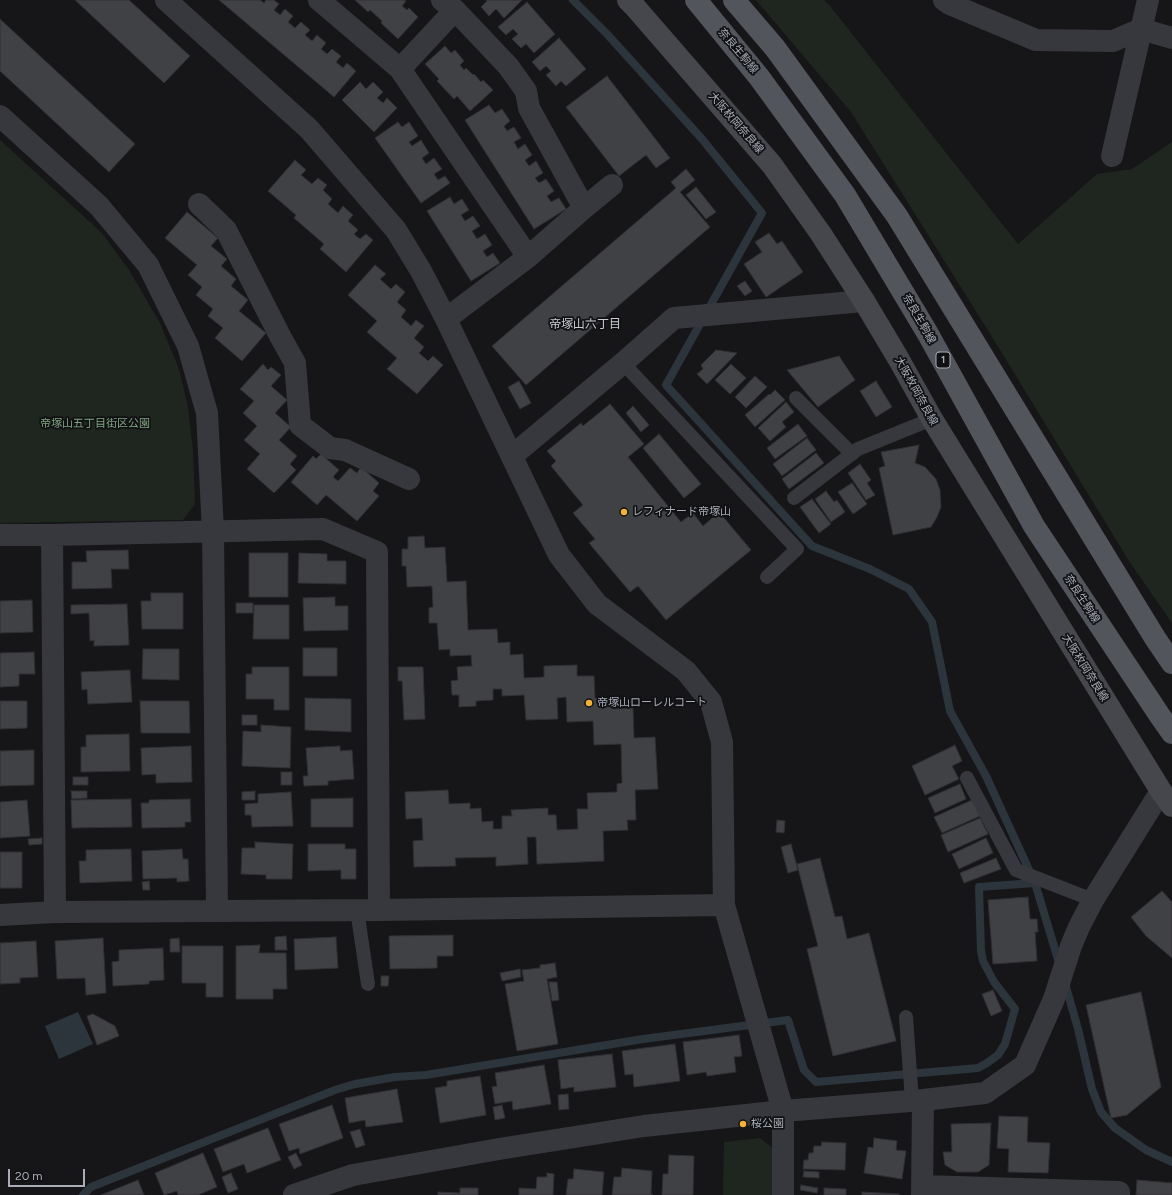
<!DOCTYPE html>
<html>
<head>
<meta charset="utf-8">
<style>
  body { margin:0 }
  #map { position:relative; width:1172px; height:1195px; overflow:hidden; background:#161618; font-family:Figtree,sans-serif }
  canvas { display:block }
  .scale { position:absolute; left:8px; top:1169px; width:77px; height:18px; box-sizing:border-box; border:2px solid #a8adb8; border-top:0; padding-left:5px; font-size:12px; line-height:14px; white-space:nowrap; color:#a8adb8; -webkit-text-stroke:3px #111113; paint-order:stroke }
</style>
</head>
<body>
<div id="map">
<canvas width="1172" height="1195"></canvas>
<div class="scale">20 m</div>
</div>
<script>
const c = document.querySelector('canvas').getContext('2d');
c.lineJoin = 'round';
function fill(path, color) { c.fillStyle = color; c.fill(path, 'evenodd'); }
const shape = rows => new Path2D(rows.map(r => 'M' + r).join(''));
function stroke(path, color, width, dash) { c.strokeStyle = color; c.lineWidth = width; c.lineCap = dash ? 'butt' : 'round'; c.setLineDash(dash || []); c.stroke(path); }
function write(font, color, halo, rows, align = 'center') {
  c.font = font + ' Figtree,"Noto Sans JP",sans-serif'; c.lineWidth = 3.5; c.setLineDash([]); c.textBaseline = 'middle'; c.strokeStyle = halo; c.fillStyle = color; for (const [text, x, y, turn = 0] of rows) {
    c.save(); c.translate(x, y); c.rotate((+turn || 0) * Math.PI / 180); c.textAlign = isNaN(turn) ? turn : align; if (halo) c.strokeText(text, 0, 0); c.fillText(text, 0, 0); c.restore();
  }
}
fill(shape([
  [756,0,824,0,830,6,1018,244,1097,174,1132,169,1172,142,1172,623,1129,561,994,340,851,112],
  [0,140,102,233,129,270,160,323,179,369,188,407,193,451,195,504,183,520,0,523],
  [760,1138,774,1149,773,1195,723,1195,724,1142]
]), '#1e261f');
fill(shape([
  [78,1012,93,1044,59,1059,45,1026]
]), '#2c353c');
stroke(shape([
  [573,0,607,34,702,139,762,213,666,385,812,546,870,569,909,589,932,622,950,711,986,776,1035,883,1060,966],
  [1065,983,1078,1029,1092,1089,1101,1112,1115,1128,1146,1150,1172,1162],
  [83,1195,91,1187,335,1090,355,1084,395,1077,426,1075,643,1039,788,1020,804,1070,816,1082,978,1068,987,1063,998,1055,1005,1044,1015,1009,994,982,983,961,981,951,979,887,1035,883]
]), '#2c353c', 8);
const building = shape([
  [75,0,129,0,190,56,164,83,75,0],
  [219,0,260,0,264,3,266,0,274,0,279,4,274,10,280,15,285,9,293,16,288,22,295,28,301,22,310,30,305,35,312,41,317,35,326,43,321,49,327,54,332,49,341,56,336,62,343,68,347,63,356,71,334,97,219,0],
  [355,0,404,0,406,1,402,6,407,10,409,8,418,17,398,39,381,23,382,21,370,10,368,12,355,0],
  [486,0,522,0,504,18,496,9,489,16,481,7,487,1,486,0],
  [527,2,555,34,534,53,526,44,521,48,512,39,518,34,513,29,506,35,498,27,527,2],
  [0,19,135,144,109,172,0,71,0,19],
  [559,38,586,69,566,86,561,81,556,86,546,75,551,71,546,66,540,71,532,62,559,38],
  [445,46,451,53,455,50,464,61,460,65,464,70,466,68,473,75,474,74,481,82,483,80,493,90,470,111,457,96,454,99,437,81,439,79,425,64,445,46],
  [607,76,670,158,656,168,646,155,619,176,566,107,607,76],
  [360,82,366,89,373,82,383,92,377,98,383,103,387,98,397,108,374,132,342,100,360,82],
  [489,105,495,113,502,109,510,121,504,126,507,131,514,127,521,138,514,142,518,149,525,144,532,155,525,160,529,166,536,161,543,173,535,178,539,183,546,179,554,191,547,196,551,202,559,198,566,209,534,229,465,120,489,105],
  [398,122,402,127,409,122,418,136,409,142,412,146,421,140,429,153,422,158,426,164,434,158,442,169,434,174,438,180,445,176,450,183,421,203,375,138,398,122],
  [295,160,306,170,301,175,312,184,318,178,327,185,323,190,332,199,328,204,338,213,343,206,353,215,348,221,358,230,354,234,360,239,366,234,373,240,346,272,320,249,324,244,294,218,296,215,268,191,295,160],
  [686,169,695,180,680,192,710,227,526,385,492,346,676,188,671,182,686,169],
  [696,187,716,212,706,219,686,195,696,187],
  [450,197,454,204,462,199,469,210,461,215,465,221,473,216,480,226,472,231,477,239,485,234,492,245,483,251,487,257,493,253,500,263,471,281,427,211,450,197],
  [187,212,218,238,211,246,227,259,221,266,236,279,231,286,248,300,239,311,266,333,242,361,215,338,223,328,208,316,213,309,196,295,202,287,188,275,197,265,165,238,187,212],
  [769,233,777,244,782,241,803,272,766,297,744,264,762,252,755,242,769,233],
  [375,265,386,274,380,279,391,289,396,284,405,292,397,302,406,310,401,317,411,326,416,320,424,326,414,338,424,347,419,353,428,361,433,356,443,365,417,394,387,369,397,358,367,332,377,321,348,295,375,265],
  [745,281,752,291,745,296,737,286,745,281],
  [716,350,737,353,707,384,697,374,703,369,701,365,716,350],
  [839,356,855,380,818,407,787,370,839,356],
  [263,364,268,370,271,367,281,375,271,386,287,400,275,413,291,427,279,440,297,456,290,464,296,470,274,493,247,469,260,454,244,440,257,426,243,413,254,401,240,389,263,364],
  [731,364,746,378,730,394,715,380,731,364],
  [755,376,767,387,746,408,735,397,755,376],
  [519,381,531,403,520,409,508,387,519,381],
  [876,381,892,407,876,417,860,391,876,381],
  [775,390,785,400,755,427,745,415,769,394,770,395,775,390],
  [786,402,794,412,782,422,786,427,770,441,758,428,786,402],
  [610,404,644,444,628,457,681,522,693,513,703,526,719,512,751,550,666,620,638,586,630,592,589,543,595,539,573,513,583,505,551,466,556,461,547,451,581,423,583,426,610,404],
  [633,406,649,425,641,432,626,413,633,406],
  [798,424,807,436,775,459,767,448,798,424],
  [659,434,701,484,684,498,643,448,659,434],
  [807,438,816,450,782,476,773,464,807,438],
  [919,445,915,463,925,467,936,479,940,490,941,507,937,517,931,527,893,535,879,468,885,466,881,452,919,445],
  [816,453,824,463,789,489,782,479,816,453],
  [321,454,339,470,333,477,338,481,350,468,357,473,361,467,379,483,373,491,379,496,357,521,326,495,317,505,291,482,313,456,316,459,321,454],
  [860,464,871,480,867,483,875,495,866,500,848,473,860,464],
  [852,483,867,504,853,514,838,492,852,483],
  [826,491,834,502,837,500,845,512,831,522,815,499,826,491],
  [812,499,831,524,819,533,800,507,812,499],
  [424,536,425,548,445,547,447,582,466,581,468,630,497,629,498,643,510,642,510,655,523,654,524,678,544,677,544,666,577,665,577,676,594,676,595,698,613,698,613,709,633,708,634,738,655,737,658,789,635,790,636,820,627,820,628,830,603,831,604,861,537,864,536,837,527,837,528,864,496,866,496,857,455,858,456,866,414,867,413,841,423,840,422,818,406,819,405,792,448,790,449,804,470,803,470,809,481,808,482,822,493,821,493,829,502,829,502,816,512,816,511,810,548,808,548,815,556,815,557,830,578,829,577,809,588,809,587,793,617,792,617,784,622,783,621,744,594,745,593,721,567,722,566,697,557,698,558,719,526,720,524,695,502,696,502,689,493,689,493,700,476,701,476,706,459,707,459,695,452,695,451,681,458,680,457,667,472,666,471,655,450,656,450,649,439,650,437,623,429,623,429,608,433,607,432,586,407,587,406,566,402,566,402,549,408,549,408,537,424,536],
  [128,550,129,569,111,569,112,588,72,589,72,562,87,562,86,551,128,550],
  [249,553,288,553,288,597,249,597,249,553],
  [299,553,327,554,327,561,346,561,346,584,298,583,299,553],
  [151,593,183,593,183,629,142,629,141,601,151,601,151,593],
  [335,597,335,606,348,606,348,630,304,631,303,598,335,597],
  [32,600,33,632,0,633,0,601,32,600],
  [236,603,253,603,253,613,236,613,236,603],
  [127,604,129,645,94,646,94,640,90,641,89,613,71,614,71,605,127,604],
  [254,605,289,605,289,639,253,639,254,605],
  [303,648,337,648,337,676,303,676,303,648],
  [143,649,179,649,179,680,142,679,143,649],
  [34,652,35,674,19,674,19,686,0,687,0,653,34,652],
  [252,667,289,667,289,710,274,710,274,699,246,699,246,674,252,674,252,667],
  [398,667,423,667,425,719,404,720,402,681,398,681,398,667],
  [130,670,132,702,88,704,87,689,82,690,81,672,130,670],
  [305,698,351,699,351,732,305,730,305,698],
  [0,701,27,701,27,728,0,729,0,701],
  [140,701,189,701,190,733,141,733,140,701],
  [242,715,257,715,257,725,242,725,242,715],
  [261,725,291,727,290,768,242,766,243,731,261,732,261,725],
  [129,734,130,771,81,772,81,747,86,747,86,735,129,734],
  [955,745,962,761,952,766,959,779,925,795,912,766,955,745],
  [191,746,192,782,156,783,156,774,142,775,141,748,191,746],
  [340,746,340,751,352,750,354,779,328,781,328,785,304,786,303,776,308,776,306,748,340,746],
  [34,750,34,785,0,786,0,751,34,750],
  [281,772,292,772,292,785,281,785,281,772],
  [73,777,88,777,88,785,73,785,73,777],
  [960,784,966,799,935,813,928,798,960,784],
  [71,791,87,791,87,798,72,799,71,791],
  [255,791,255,800,242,800,242,792,255,791],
  [291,792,293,826,252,827,251,815,245,815,245,804,258,803,258,794,291,792],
  [353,798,353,827,311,827,311,799,353,798],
  [131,799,132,827,72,828,71,800,131,799],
  [190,799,191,822,185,822,185,827,142,828,141,803,149,803,149,800,190,799],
  [27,800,30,836,0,838,0,802,27,800],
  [972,800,980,816,942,833,934,817,972,800],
  [980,818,988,834,948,852,941,835,980,818],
  [777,820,785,821,784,833,776,832,777,820],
  [42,838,42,844,29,845,28,839,42,838],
  [986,838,993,853,959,869,952,854,986,838],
  [255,842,293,844,292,879,266,879,266,875,241,874,242,848,255,848,255,842],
  [308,844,345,844,345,849,356,849,356,879,341,879,341,870,308,871,308,844],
  [791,844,798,870,788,873,781,847,791,844],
  [131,849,132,881,80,883,79,861,86,861,86,850,131,849],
  [182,849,183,859,188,859,189,881,177,882,177,878,143,879,142,851,182,849],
  [0,852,22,852,22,888,0,888,0,852],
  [820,858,835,917,842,916,847,939,869,933,896,1041,833,1056,807,949,818,946,797,864,820,858],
  [996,858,1001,869,964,883,960,873,996,858],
  [149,881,150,890,143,890,142,882,149,881],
  [1162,891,1172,902,1172,958,1146,936,1131,917,1162,891],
  [1028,897,1030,919,1037,919,1038,932,1035,932,1037,961,993,964,988,900,1028,897],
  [453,935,453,956,437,956,437,968,390,969,389,936,453,935],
  [286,936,287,950,275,950,275,937,286,936],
  [336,937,338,968,295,970,294,939,336,937],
  [103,938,106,993,86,995,85,978,57,979,55,941,103,938],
  [179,938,180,952,170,952,170,939,179,938],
  [36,941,38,977,20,978,20,983,0,984,0,943,36,941],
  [260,945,259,953,286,953,287,989,273,989,273,999,236,999,236,946,260,945],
  [182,946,223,946,223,997,206,997,206,983,182,983,182,946],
  [163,948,164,980,149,981,149,984,113,986,112,962,119,961,119,950,163,948],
  [555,963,557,977,547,979,558,1044,517,1051,505,984,524,981,522,970,540,968,540,965,555,963],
  [520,969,521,977,502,981,500,973,520,969],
  [381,976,389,976,388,986,381,986,381,976],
  [549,982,557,982,559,1000,552,1001,549,982],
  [993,990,1002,1011,991,1016,982,994,993,990],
  [1141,992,1161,1087,1127,1115,1111,1118,1086,1005,1141,992],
  [93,1014,115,1026,119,1036,97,1045,87,1016,93,1014],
  [739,1035,742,1056,734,1057,736,1072,707,1076,706,1072,687,1075,683,1042,739,1035],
  [675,1044,680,1081,634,1087,633,1074,625,1075,622,1051,675,1044],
  [612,1054,616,1087,574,1092,574,1087,561,1089,558,1060,612,1054],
  [544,1065,551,1104,513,1110,512,1101,495,1104,492,1087,497,1086,495,1073,544,1065],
  [480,1076,486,1115,440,1123,435,1088,447,1086,447,1081,480,1076],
  [397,1089,403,1122,366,1127,365,1120,349,1123,345,1098,397,1089],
  [568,1094,569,1109,559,1110,558,1095,568,1094],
  [332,1105,343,1138,300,1154,299,1148,289,1151,279,1124,332,1105],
  [502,1105,505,1118,495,1120,493,1107,502,1105],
  [999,1116,1028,1117,1027,1142,1050,1143,1048,1173,1008,1172,1009,1149,997,1148,999,1116],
  [991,1123,989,1165,978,1172,957,1172,945,1165,943,1152,952,1152,951,1124,991,1123],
  [268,1128,281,1160,247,1173,244,1164,223,1172,214,1149,268,1128],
  [360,1129,365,1145,356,1148,350,1132,360,1129],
  [874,1138,897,1141,896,1150,906,1151,902,1179,864,1173,868,1147,873,1148,874,1138],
  [822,1142,846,1143,845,1170,803,1169,804,1160,808,1160,809,1153,813,1153,814,1146,821,1146,822,1142],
  [203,1153,217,1187,198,1195,178,1195,177,1191,164,1195,155,1173,203,1153],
  [296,1153,302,1165,294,1169,288,1157,296,1153],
  [669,1155,694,1156,693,1195,662,1195,663,1174,668,1174,669,1155],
  [622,1168,652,1171,651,1194,653,1195,612,1195,614,1177,621,1177,622,1168],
  [574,1169,604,1172,602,1195,566,1195,568,1179,573,1179,574,1169],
  [804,1171,819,1172,819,1178,803,1177,804,1171],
  [231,1173,238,1189,228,1193,222,1177,231,1173],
  [547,1173,554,1174,553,1195,519,1195,519,1188,536,1189,537,1177,547,1177,547,1173],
  [138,1180,144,1195,101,1195,138,1180],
  [1137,1180,1172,1183,1172,1195,1136,1195,1137,1180],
  [801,1185,818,1188,817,1193,800,1190,801,1185],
  [460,1188,478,1188,478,1195,438,1195,438,1192,460,1193,460,1188],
  [824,1188,846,1189,846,1195,824,1195,824,1188],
  [862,1192,899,1194,899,1195,862,1195,862,1192]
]);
fill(building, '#404145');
stroke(building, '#303034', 1);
stroke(shape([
  [623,363,797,549,767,577],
  [796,398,852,454],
  [794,498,858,449,932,419],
  [967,778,1016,870,1093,900],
  [357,910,368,984],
  [906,1017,912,1101]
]), '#37383d', 14);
stroke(shape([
  [166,0,309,129,396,230,421,271,446,319,559,555,597,604,686,671,711,702,722,742,724,905,783,1111,783,1195],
  [319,0,400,69,528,257],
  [442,0,455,10,508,66,526,91,529,108,584,208,528,257,446,319],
  [944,0,950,4,1036,40,1113,41,1141,29,1172,38],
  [400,69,455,10],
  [0,116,99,206,148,265,188,346,207,413,213,531,217,911],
  [1112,156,1148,0],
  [199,204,226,230,280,336,295,363,300,425,330,448,345,450,409,479],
  [584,208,612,185],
  [512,456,623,363,674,318,864,301],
  [0,535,52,535,323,529,377,552,379,910],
  [52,535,55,912],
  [0,915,55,912,379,910,724,905],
  [923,1186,1119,1192,1119,1195],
  [294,1195,353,1175,499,1149,644,1126,783,1111,923,1100,985,1093,1025,1065,1054,999,1071,946,1079,927,1093,900,1161,791],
  [922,1195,923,1100]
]), '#37383d', 22);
stroke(shape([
  [628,0,635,7,772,165,821,234,864,301,898,358,932,419,1161,791,1172,806]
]), '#45474d', 22);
stroke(shape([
  [696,0,759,77,845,195,928,334,1034,526,1160,716,1172,733],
  [734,0,775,48,897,216,1155,638,1172,663]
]), '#53555c', 22);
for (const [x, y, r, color] of [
  [624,512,4,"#f2b134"],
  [589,703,4,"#f2b134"],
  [743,1124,4,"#f2b134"]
]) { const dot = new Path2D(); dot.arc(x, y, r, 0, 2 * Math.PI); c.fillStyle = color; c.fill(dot); stroke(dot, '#111113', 1.5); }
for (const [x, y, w] of [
  [943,360,14]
]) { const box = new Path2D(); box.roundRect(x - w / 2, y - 8, w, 16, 3); c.fillStyle = '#111113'; c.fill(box); stroke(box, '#a8adb8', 1); }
write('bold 10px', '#a8adb8', null, [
  ["1",943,360]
]);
write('11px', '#a8adb8', '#111113', [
  ["奈良生駒線",738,51,50],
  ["大阪枚岡奈良線",736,123,49],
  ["奈良生駒線",919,319,60],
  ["大阪枚岡奈良線",916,391,61],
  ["奈良生駒線",1082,599,57],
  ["大阪枚岡奈良線",1085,668,58]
]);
write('11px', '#7fa381', '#111113', [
  ["帝塚山五丁目街区公園",95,424]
]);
write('11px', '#a8adb8', '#111113', [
  ["レフィナード帝塚山",632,512],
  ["帝塚山ローレルコート",597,703],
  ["桜公園",751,1124]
], 'left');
write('12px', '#c9ccd4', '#111113', [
  ["帝塚山六丁目",585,324]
]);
</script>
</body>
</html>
